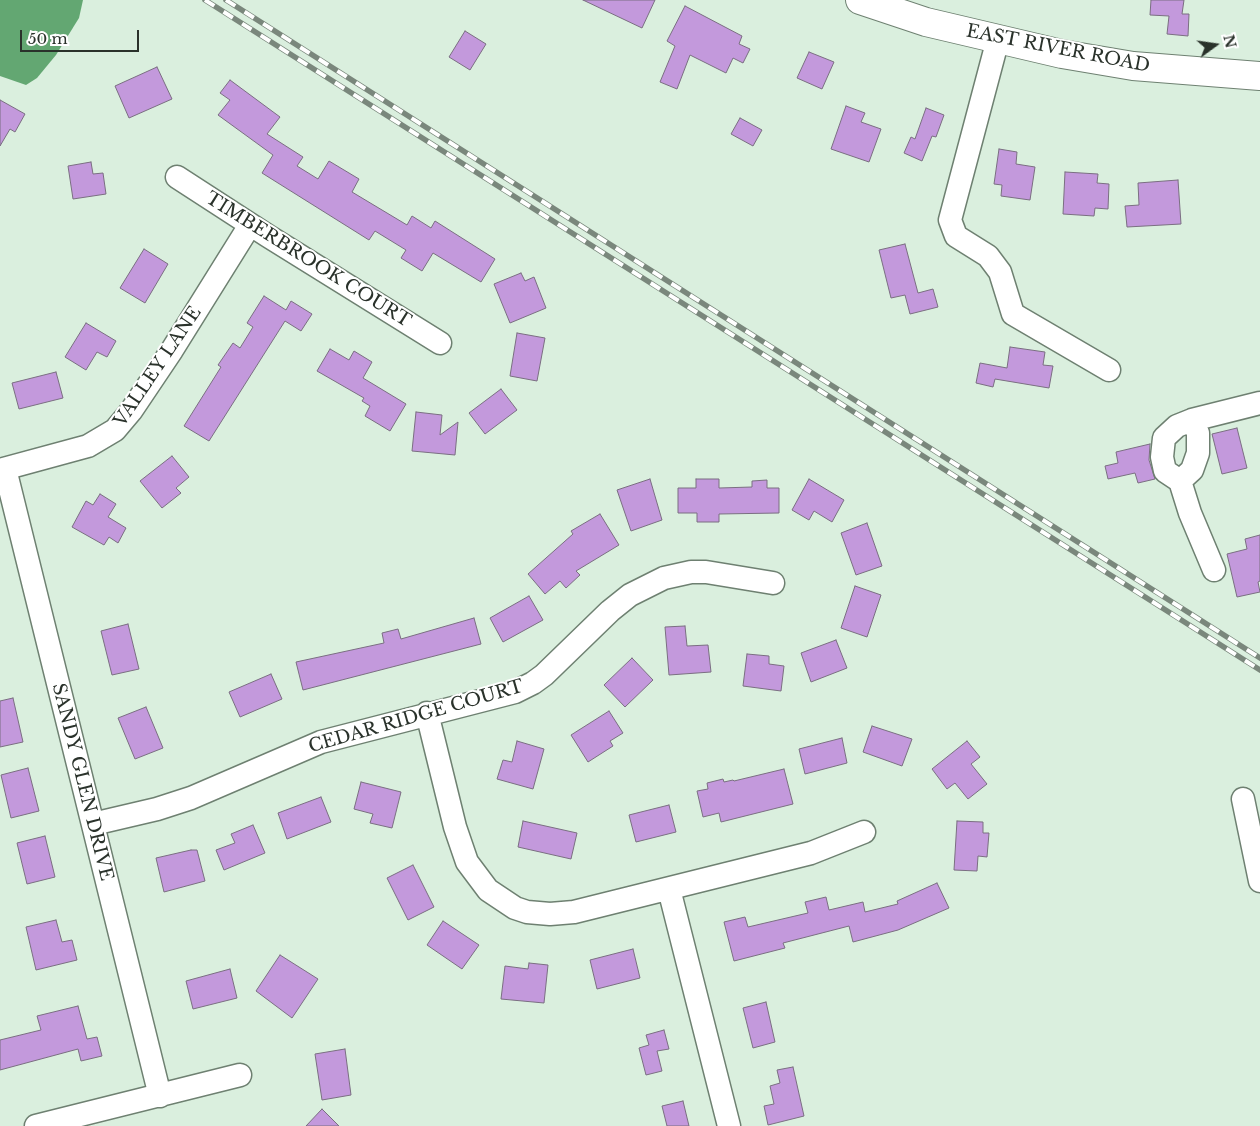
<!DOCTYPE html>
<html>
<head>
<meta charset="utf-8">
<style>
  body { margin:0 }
  #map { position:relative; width:1260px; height:1126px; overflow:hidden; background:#daefde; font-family:"Libre Baskerville",serif }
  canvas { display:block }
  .north { position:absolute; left:1190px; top:20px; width:50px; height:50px; -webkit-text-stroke:4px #fff; paint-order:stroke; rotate:76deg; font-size:14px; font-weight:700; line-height:20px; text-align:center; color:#2a322b }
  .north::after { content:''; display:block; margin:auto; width:18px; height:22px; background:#2a322b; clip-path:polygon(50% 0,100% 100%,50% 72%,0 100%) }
  .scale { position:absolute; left:20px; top:30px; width:119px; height:22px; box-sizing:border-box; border:2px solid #2a322b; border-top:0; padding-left:6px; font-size:15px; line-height:18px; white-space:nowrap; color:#2a322b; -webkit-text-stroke:4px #fff; paint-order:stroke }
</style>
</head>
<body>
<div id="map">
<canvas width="1260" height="1126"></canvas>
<div class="north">N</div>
<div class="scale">50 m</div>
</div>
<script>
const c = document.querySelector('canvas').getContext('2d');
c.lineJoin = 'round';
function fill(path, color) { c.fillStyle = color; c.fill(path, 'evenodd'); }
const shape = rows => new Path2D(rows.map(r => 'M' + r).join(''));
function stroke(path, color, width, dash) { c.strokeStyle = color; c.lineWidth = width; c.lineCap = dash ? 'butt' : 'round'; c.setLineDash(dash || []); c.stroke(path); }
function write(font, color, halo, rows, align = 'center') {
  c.font = font + ' "Libre Baskerville",serif'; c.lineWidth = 4; c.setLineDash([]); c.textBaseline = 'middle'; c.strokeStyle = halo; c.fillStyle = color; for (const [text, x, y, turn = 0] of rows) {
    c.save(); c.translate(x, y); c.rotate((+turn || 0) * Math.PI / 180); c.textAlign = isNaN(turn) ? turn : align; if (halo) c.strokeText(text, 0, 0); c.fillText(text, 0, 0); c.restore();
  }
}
fill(shape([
  [0,0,83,0,79,18,56,55,37,78,26,85,0,76]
]), '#63a772');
const building = shape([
  [583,0,655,0,642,28,583,0],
  [1151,0,1184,0,1182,14,1189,14,1188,36,1167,34,1169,16,1150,15,1151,0],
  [685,6,742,36,739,44,750,49,743,63,733,58,726,73,690,55,677,89,660,82,675,46,667,41,685,6],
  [465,31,486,44,470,70,449,57,465,31],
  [809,52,834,62,822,89,797,78,809,52],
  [157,67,172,99,129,118,115,86,157,67],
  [230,80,280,117,267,134,303,157,297,166,318,179,329,161,359,179,352,192,407,225,412,216,431,228,435,221,495,259,481,282,433,253,422,271,401,258,406,250,375,231,369,240,262,173,273,155,218,115,230,100,220,93,230,80],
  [0,100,25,114,15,132,10,129,0,146,0,100],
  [846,106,865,113,861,122,881,129,869,162,831,149,846,106],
  [926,108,944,115,936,137,932,136,922,161,904,153,911,137,915,139,926,108],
  [740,118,762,130,753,146,731,134,740,118],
  [999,149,1017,152,1016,164,1035,167,1030,200,1001,196,1002,185,994,184,999,149],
  [91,162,93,174,103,173,106,194,73,199,68,166,91,162],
  [1065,172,1098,174,1097,183,1109,184,1108,209,1095,208,1094,216,1063,214,1065,172],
  [1178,180,1181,224,1127,227,1125,206,1139,205,1138,183,1178,180],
  [905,244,918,293,933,289,938,307,910,314,905,295,891,298,879,250,905,244],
  [144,249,168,264,145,303,120,288,144,249],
  [521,273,525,281,534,277,546,308,510,323,494,284,521,273],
  [264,296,286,310,291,301,312,314,301,331,285,321,209,441,184,426,221,367,218,365,233,343,240,348,253,327,247,323,264,296],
  [86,323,116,341,107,357,97,352,86,370,65,357,86,323],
  [517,333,545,338,537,381,510,376,517,333],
  [1010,347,1045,352,1043,365,1053,366,1049,388,995,379,993,387,976,383,980,363,1007,368,1010,347],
  [330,349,349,360,354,351,372,362,363,378,406,404,390,431,365,416,370,406,362,401,364,398,317,371,330,349],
  [56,372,63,398,19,409,12,383,56,372],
  [501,389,517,410,485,434,469,413,501,389],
  [416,412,442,415,440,435,458,422,455,455,412,451,416,412],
  [1237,428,1247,468,1222,474,1212,434,1237,428],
  [1150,444,1149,460,1155,479,1138,483,1135,473,1108,479,1105,466,1118,463,1116,452,1150,444],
  [172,456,189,477,176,488,181,493,162,508,140,481,172,456],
  [650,479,662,520,631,531,617,490,650,479],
  [696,479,719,479,719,488,752,487,752,481,767,480,767,488,779,488,779,513,719,514,719,522,697,522,697,513,678,513,678,488,696,488,696,479],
  [809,479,844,500,832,522,814,511,809,520,792,510,809,479],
  [100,494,116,504,108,517,126,528,118,543,109,537,104,545,72,527,86,501,93,505,100,494],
  [600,514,619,545,576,571,580,575,566,588,560,581,545,594,528,574,573,534,571,531,600,514],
  [867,523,882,566,856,575,841,533,867,523],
  [1260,535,1260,581,1258,582,1260,592,1237,597,1227,554,1247,549,1245,539,1260,535],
  [855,586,881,595,867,637,841,628,855,586],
  [529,596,543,620,503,642,490,618,529,596],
  [474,618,481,644,303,690,296,662,384,643,382,633,398,629,401,639,474,618],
  [128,624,139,669,112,675,101,631,128,624],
  [685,626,687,646,708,645,711,672,669,675,665,627,685,626],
  [836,640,847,668,811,682,801,653,836,640],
  [747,654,769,656,769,664,784,666,781,691,743,686,747,654],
  [632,658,653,680,625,707,604,685,632,658],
  [271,674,282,699,240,717,229,692,271,674],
  [13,698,23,742,0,747,0,701,13,698],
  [146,707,163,748,135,759,118,718,146,707],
  [609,711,623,733,610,741,613,746,588,762,571,735,609,711],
  [872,726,912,739,902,766,863,752,872,726],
  [842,738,847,763,805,774,799,749,842,738],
  [517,741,544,749,533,789,497,779,503,760,512,762,517,741],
  [967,741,980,757,971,764,987,784,968,799,955,783,947,789,932,769,967,741],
  [28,768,39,811,11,818,1,775,28,768],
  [784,769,793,804,721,822,719,813,703,817,697,791,708,789,707,783,723,779,724,782,733,780,734,781,784,769],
  [361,782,401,792,392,828,370,823,373,814,354,809,361,782],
  [321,797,331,822,287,839,278,813,321,797],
  [669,805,676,832,636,842,629,815,669,805],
  [523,821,577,833,571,859,518,847,523,821],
  [957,821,983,822,983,833,989,833,987,857,978,856,977,871,954,870,957,821],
  [253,825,265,853,224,870,216,850,235,843,231,834,253,825],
  [45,836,55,877,27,884,17,843,45,836],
  [191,850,197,850,205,881,164,892,156,858,191,850],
  [413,865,434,907,408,920,387,878,413,865],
  [937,883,949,908,898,930,853,942,849,926,783,943,785,948,734,961,724,922,745,917,748,927,808,913,805,902,826,897,829,910,863,902,865,912,898,904,897,901,937,883],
  [56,920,62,942,72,940,77,960,36,970,26,927,56,920],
  [443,921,479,945,462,969,427,945,443,921],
  [633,949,640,978,597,989,590,960,633,949],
  [280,955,318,979,292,1018,256,991,280,955],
  [529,963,548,965,544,1003,501,999,505,966,528,969,529,963],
  [230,969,237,998,193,1009,186,981,230,969],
  [766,1002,775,1042,753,1048,743,1008,766,1002],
  [78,1006,87,1039,97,1037,102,1056,81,1061,78,1049,0,1070,0,1040,41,1030,37,1016,78,1006],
  [664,1030,669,1049,657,1051,662,1071,646,1075,639,1048,649,1045,646,1035,664,1030],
  [345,1049,351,1095,322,1100,315,1054,345,1049],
  [793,1067,804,1116,768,1125,764,1106,774,1104,770,1086,780,1083,777,1070,793,1067],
  [683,1101,689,1126,667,1126,662,1106,683,1101],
  [322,1109,339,1126,306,1126,322,1109]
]);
fill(building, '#c399dc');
stroke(building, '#7a6e81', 1);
const minor = shape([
  [998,39,950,220,956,236,988,256,1000,272,1013,314,1109,370],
  [177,177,268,236,440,343],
  [5,469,160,1096],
  [0,470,88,446,115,430,131,411,172,350,250,225],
  [1180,481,1165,471,1162,457,1164,438,1177,426,1192,420],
  [1214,570,1190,513,1180,481,1192,470,1198,453,1198,433,1192,420,1260,403],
  [427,713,455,827,467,862,488,890,515,908,527,912,550,914,574,912,811,853,864,832],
  [1243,799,1260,881],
  [93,824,157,809,191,798,321,742,515,692,533,683,544,675,610,611,630,595,664,578,691,572,706,572,773,583],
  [669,889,729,1126],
  [36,1126,240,1075]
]);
const major = shape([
  [860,0,926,22,1062,54,1133,66,1260,76]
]);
stroke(minor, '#6e8071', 25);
stroke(major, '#6e8071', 30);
stroke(minor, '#fff', 22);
stroke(major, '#fff', 28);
const rail = shape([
  [205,0,1260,670],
  [226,0,1260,658]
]);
stroke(rail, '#7a877c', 5.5);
stroke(rail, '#fff', 4, [11]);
write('18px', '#2a322b', '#fff', [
  ["EAST RIVER ROAD",1058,49,11],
  ["TIMBERBROOK COURT",308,260,32],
  ["VALLEY LANE",158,367,-56],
  ["CEDAR RIDGE COURT",416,717,-16],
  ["SANDY GLEN DRIVE",82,782,76]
]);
</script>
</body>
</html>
